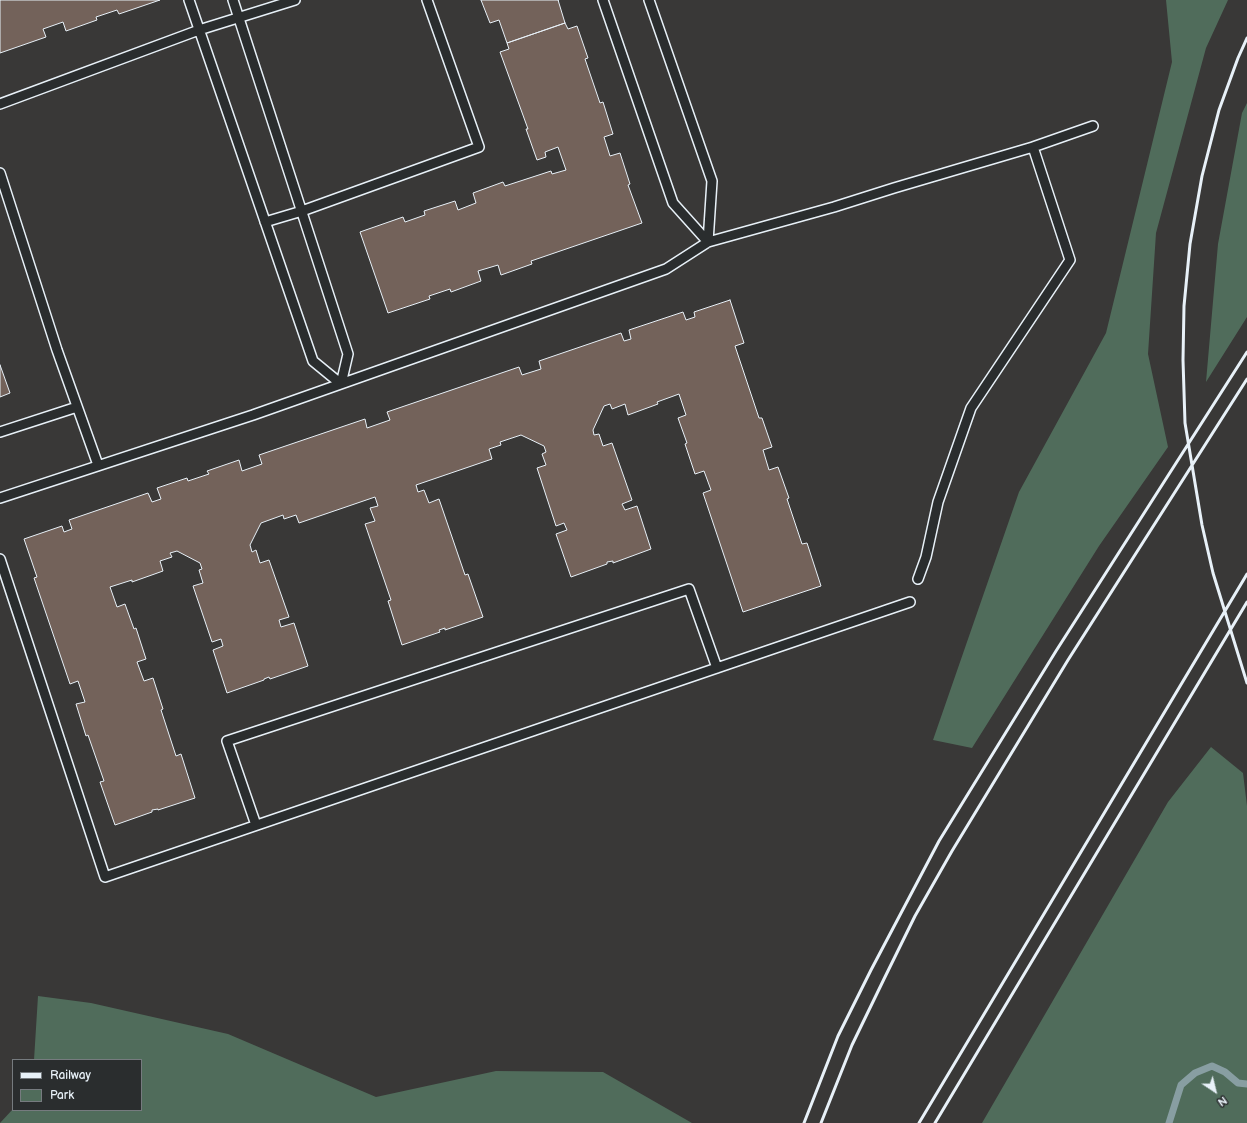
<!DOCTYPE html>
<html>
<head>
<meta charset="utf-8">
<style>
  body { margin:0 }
  #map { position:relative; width:1247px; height:1123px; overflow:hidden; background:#393837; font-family:"Balsamiq Sans",sans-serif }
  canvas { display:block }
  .legend { position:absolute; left:12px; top:1059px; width:130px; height:52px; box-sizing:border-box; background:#2a2d2e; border:1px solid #767b7f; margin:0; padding:5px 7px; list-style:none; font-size:12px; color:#e8f1f8 }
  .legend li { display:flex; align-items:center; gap:8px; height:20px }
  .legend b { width:20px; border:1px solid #767b7f }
  .north { position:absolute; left:1195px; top:1071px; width:40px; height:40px; -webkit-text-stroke:3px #2a2d2e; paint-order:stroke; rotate:145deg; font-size:11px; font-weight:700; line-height:16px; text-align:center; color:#e8f1f8 }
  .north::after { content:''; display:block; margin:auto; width:14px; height:18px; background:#e8f1f8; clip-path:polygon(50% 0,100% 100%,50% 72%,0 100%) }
</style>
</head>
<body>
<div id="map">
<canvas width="1247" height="1123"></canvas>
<ul class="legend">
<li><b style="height:5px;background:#e8f1f8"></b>Railway</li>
<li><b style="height:11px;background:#506c5b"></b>Park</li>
</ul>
<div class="north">N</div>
</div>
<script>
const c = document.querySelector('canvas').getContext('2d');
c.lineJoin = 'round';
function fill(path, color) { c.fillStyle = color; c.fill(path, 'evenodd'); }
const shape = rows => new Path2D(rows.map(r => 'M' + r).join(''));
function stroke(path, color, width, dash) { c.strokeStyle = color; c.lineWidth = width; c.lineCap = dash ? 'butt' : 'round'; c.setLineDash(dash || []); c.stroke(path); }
fill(shape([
  [1166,0,1228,0,1206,48,1156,233,1148,354,1168,447,1099,546,972,748,933,740,1019,492,1106,333,1172,62],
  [1247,103,1247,317,1206,382,1218,244,1242,113],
  [1211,747,1243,773,1247,806,1247,1123,982,1123,1168,802],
  [38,996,91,1003,228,1034,376,1097,496,1071,603,1072,692,1123,0,1123,13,1109,141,1110,141,1060,34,1060]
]), '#506c5b');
stroke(shape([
  [1169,1123,1181,1085,1195,1073,1212,1066,1225,1072,1238,1083,1247,1084]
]), '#889ea2', 7);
const building = shape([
  [0,0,160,0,119,14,117,10,96,17,97,20,66,31,63,22,43,29,46,37,0,53,0,0],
  [481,0,559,0,558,0,565,23,507,43,499,20,490,23,481,0],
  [565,23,568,29,577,26,588,58,585,59,600,103,603,102,613,134,604,137,610,156,620,153,630,184,628,185,642,223,531,261,532,264,501,275,498,265,478,271,481,281,451,292,450,289,429,296,430,299,388,313,360,232,403,217,405,222,425,215,424,211,455,201,458,210,476,203,473,193,503,182,505,186,551,171,552,174,566,170,558,147,545,152,546,157,537,160,526,129,528,129,500,52,509,49,507,43,565,23],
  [730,300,744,343,735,346,759,418,762,418,772,447,763,450,769,470,778,467,789,498,787,499,802,544,807,543,821,586,743,612,703,493,711,490,704,471,695,474,685,444,687,443,678,418,686,415,679,394,657,402,658,404,628,415,625,404,612,409,610,404,604,406,593,430,594,435,599,434,603,446,612,443,632,500,622,504,625,510,637,506,651,549,613,563,613,561,607,562,607,564,571,577,556,534,567,530,564,523,556,526,537,468,546,465,542,454,546,452,544,446,521,435,500,442,501,445,489,449,492,459,416,485,418,492,424,490,429,503,439,499,465,575,468,574,483,617,445,630,445,628,439,630,440,632,402,645,388,601,391,600,365,524,375,521,370,508,378,506,375,497,299,523,296,515,284,519,283,515,261,523,250,545,252,552,256,550,260,563,269,560,289,617,279,620,281,627,294,623,308,666,270,679,269,677,264,679,264,680,227,693,213,650,223,646,221,639,212,642,193,586,203,583,199,570,202,569,200,563,177,551,170,553,172,557,160,561,163,571,132,582,132,580,110,587,117,607,125,604,134,629,136,628,146,659,137,662,144,681,153,678,163,709,161,710,176,756,181,754,195,798,158,810,158,809,152,810,152,812,115,825,100,782,104,781,88,735,86,736,76,704,85,702,78,681,70,684,34,578,37,577,24,539,62,526,64,532,72,529,69,520,148,493,152,502,161,499,157,488,187,478,188,481,209,474,207,471,239,460,242,471,262,464,259,455,365,419,367,428,390,420,387,412,519,367,522,375,541,369,539,361,621,333,624,341,631,339,629,330,683,312,686,320,695,317,694,312,730,300],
  [0,365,10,393,0,397,0,365]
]);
fill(building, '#73625a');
stroke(building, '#e8f1f8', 1);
const service = shape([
  [189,0,313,361,341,384,348,354,233,0],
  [603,0,673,203,708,242,712,181,649,0],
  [0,104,199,30,295,0],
  [1033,147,1093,126],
  [0,173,57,350,98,465],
  [265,222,302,211,479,147,427,0],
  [0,432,77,407],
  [0,498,253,415,666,269,708,242,834,207,894,188,1033,147,1070,260,971,408,938,502,926,557,918,579],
  [0,559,105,877,910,602],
  [256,825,227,741,689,589,717,668]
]);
stroke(service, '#e8f1f8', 12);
stroke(service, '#2a2d2e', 9);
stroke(shape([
  [1247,38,1238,58,1219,110,1202,176,1190,244,1184,306,1183,360,1185,423,1202,525,1213,573,1247,683],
  [804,1123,838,1036,871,970,939,841,1056,651,1247,352],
  [821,1123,852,1045,884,979,915,916,952,851,1068,660,1247,379],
  [919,1123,1247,574],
  [935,1123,1247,602]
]), '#e8f1f8', 3);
</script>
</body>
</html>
